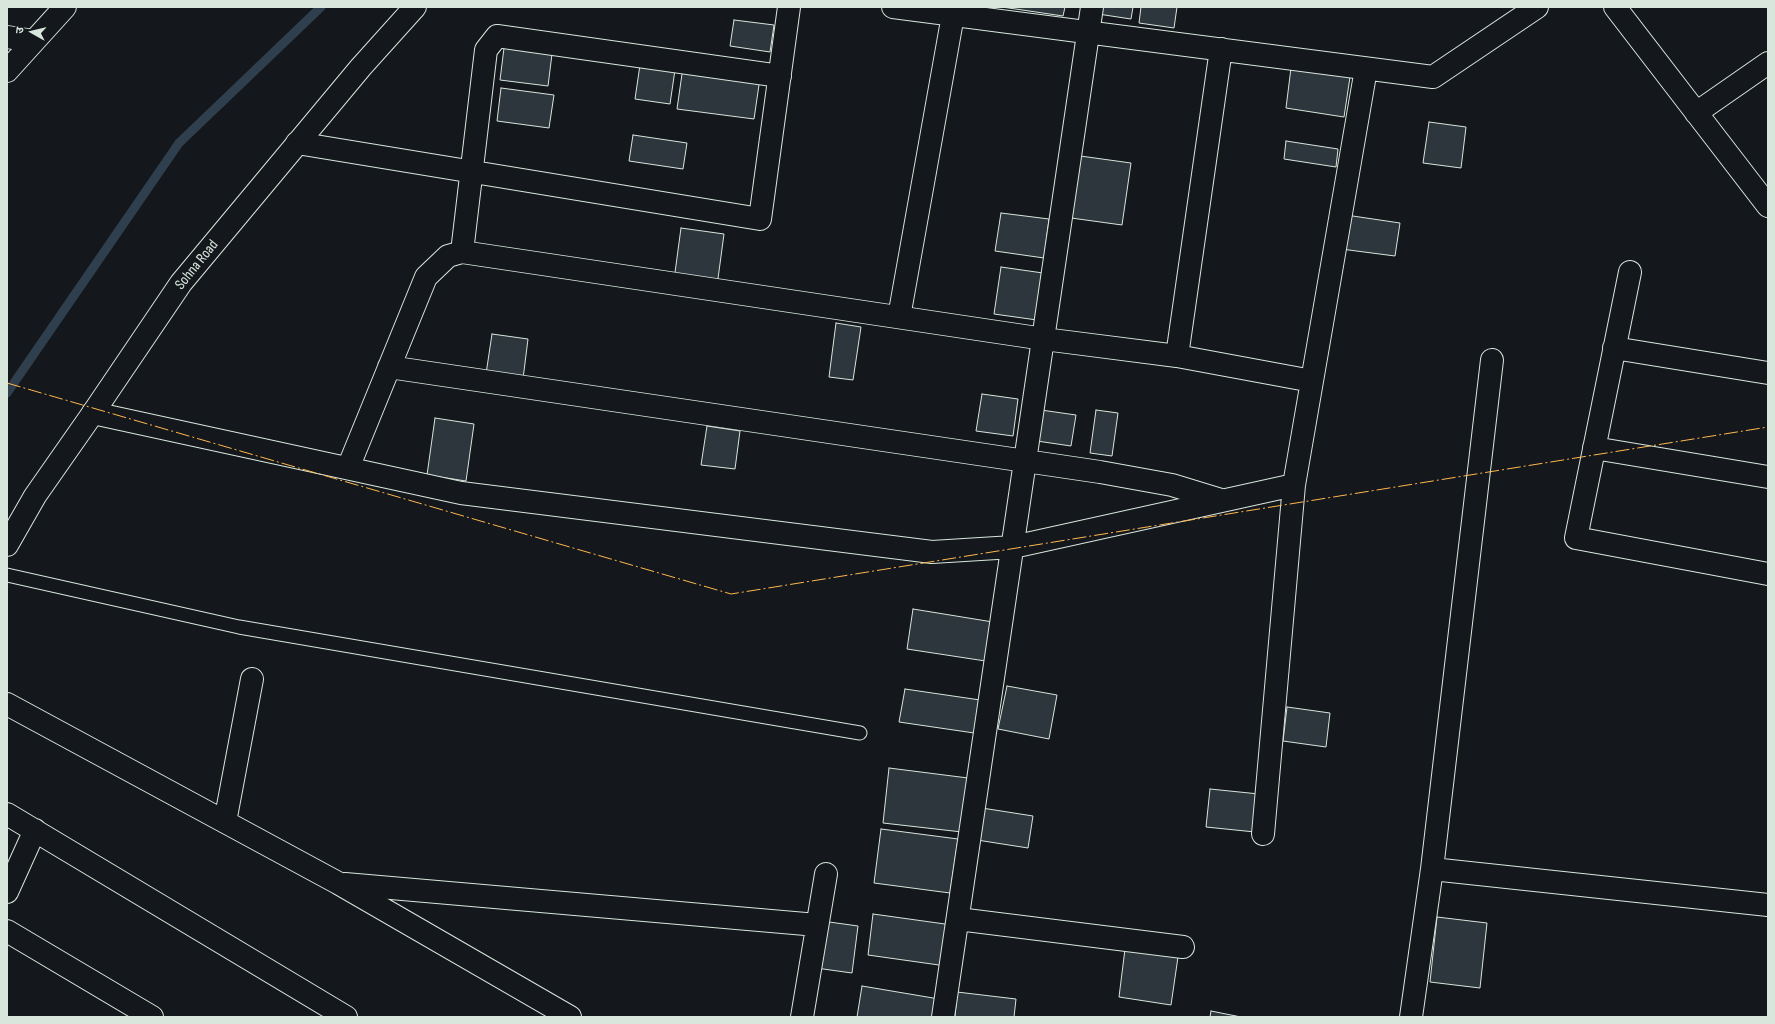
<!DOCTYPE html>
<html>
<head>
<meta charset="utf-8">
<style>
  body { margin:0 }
  #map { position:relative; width:1775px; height:1024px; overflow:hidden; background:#14181c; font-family:"Sofia Sans Condensed","Noto Sans Devanagari",sans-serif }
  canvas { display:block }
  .frame { position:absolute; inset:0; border:8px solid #d8e6dc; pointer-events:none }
  .north { position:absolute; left:12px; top:12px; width:40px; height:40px; -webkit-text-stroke:3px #14181c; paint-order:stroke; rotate:278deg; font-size:11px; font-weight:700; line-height:16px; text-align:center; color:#d8e6dc }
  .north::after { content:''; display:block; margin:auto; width:14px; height:18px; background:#d8e6dc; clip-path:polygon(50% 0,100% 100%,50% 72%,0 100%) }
</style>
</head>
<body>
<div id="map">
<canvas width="1775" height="1024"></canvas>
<div class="frame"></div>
<div class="north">उ</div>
</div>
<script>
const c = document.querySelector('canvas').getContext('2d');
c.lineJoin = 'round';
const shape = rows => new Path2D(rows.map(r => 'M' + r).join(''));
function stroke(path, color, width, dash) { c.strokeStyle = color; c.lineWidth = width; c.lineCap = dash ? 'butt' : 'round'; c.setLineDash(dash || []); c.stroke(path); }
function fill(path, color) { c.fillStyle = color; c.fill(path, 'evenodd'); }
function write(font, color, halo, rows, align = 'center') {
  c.font = font + ' "Sofia Sans Condensed",sans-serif'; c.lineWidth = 3; c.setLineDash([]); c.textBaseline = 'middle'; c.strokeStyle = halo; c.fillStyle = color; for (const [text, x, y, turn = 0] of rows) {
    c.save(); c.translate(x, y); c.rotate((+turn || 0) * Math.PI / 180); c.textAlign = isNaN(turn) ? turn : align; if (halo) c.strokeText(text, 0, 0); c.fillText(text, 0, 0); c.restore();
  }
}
stroke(shape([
  [7,393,179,143,321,7]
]), '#2f3f4d', 9);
const building = shape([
  [1002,7,1065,7,1063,16,1002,7],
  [1099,7,1133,7,1131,19,1098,14,1099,7],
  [1141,7,1177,7,1174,28,1139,23,1141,7],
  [734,20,774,25,770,52,730,46,734,20],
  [504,48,552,54,548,86,500,80,504,48],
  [641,58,676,63,670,104,635,99,641,58],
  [683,67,760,78,754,119,677,109,683,67],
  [1291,68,1350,77,1344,117,1286,108,1291,68],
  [501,88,554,95,549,128,497,121,501,88],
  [1429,122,1466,127,1461,168,1423,163,1429,122],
  [633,135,687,143,683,169,629,161,633,135],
  [1286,141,1338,149,1336,167,1284,159,1286,141],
  [1073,155,1131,163,1122,225,1064,217,1073,155],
  [1001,213,1049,219,1044,258,995,251,1001,213],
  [1346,215,1400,223,1395,256,1341,249,1346,215],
  [681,228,724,234,717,286,674,280,681,228],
  [1001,267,1043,273,1037,320,994,314,1001,267],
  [836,323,861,327,853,380,829,377,836,323],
  [492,334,528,339,523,379,486,374,492,334],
  [982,394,1018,399,1013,436,976,431,982,394],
  [1034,409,1076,415,1071,446,1030,440,1034,409],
  [1096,410,1118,413,1112,456,1090,453,1096,410],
  [435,418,474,424,466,481,427,475,435,418],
  [707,426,740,431,735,469,701,465,707,426],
  [913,609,999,623,992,662,907,649,913,609],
  [1007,686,1057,695,1049,739,998,729,1007,686],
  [905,689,987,701,981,734,899,722,905,689],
  [1287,707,1330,713,1326,747,1283,741,1287,707],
  [889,768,968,778,962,832,883,823,889,768],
  [1210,789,1259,794,1255,832,1206,827,1210,789],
  [982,808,1033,816,1028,848,977,840,982,808],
  [881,829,958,839,950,893,874,883,881,829],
  [873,914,952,925,946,966,868,955,873,914],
  [1437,917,1487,923,1480,988,1430,982,1437,917],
  [822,921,858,926,852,973,816,968,822,921],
  [1125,949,1178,957,1171,1005,1119,997,1125,949],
  [862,986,939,999,936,1017,857,1017,862,986],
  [957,992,1016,999,1014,1017,955,1017,957,992],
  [1211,1011,1241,1017,1210,1017,1211,1011]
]);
fill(building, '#2c363c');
stroke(building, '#d8e6dc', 1);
const service = shape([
  [7,575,239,627,860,733]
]);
const minor = shape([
  [893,7,1433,77,1537,7],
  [1615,7,1768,206],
  [7,37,34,41],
  [7,71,65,7],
  [1696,113,1768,63],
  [297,143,760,219,789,7],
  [462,252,486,50,497,36,780,76],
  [1630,272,1576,538,1768,574],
  [899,317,953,15],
  [1614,348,1768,373],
  [1177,356,1221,49],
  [389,367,1100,472,1172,485,1221,500],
  [93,413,461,493,932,552,1013,547,1294,485],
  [1594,448,1768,477],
  [348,468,426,277,448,256,462,252,1044,339,1177,356,1312,381],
  [7,704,338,883,570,1017],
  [7,814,346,1017],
  [225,822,252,679],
  [1263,834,1294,485,1366,69],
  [1432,869,1768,905],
  [345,884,817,925],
  [7,892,35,830],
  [958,919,1183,947],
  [7,931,152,1017],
  [802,1017,826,874],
  [943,1017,1092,7],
  [1411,1017,1432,869,1492,360]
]);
const secondary = shape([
  [7,545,35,496,93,413,181,283,361,67,415,7]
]);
stroke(service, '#d8e6dc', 15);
stroke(minor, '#d8e6dc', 24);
stroke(secondary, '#d8e6dc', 24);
stroke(service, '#14181c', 13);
stroke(minor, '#14181c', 22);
stroke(secondary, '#14181c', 22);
stroke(shape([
  [7,383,731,594,1768,427]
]), '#ffb74d', 1, [14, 3, 2, 3]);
write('15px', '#d8e6dc', '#14181c', [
  ["Sohna Road",197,265,-51]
]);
</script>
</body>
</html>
